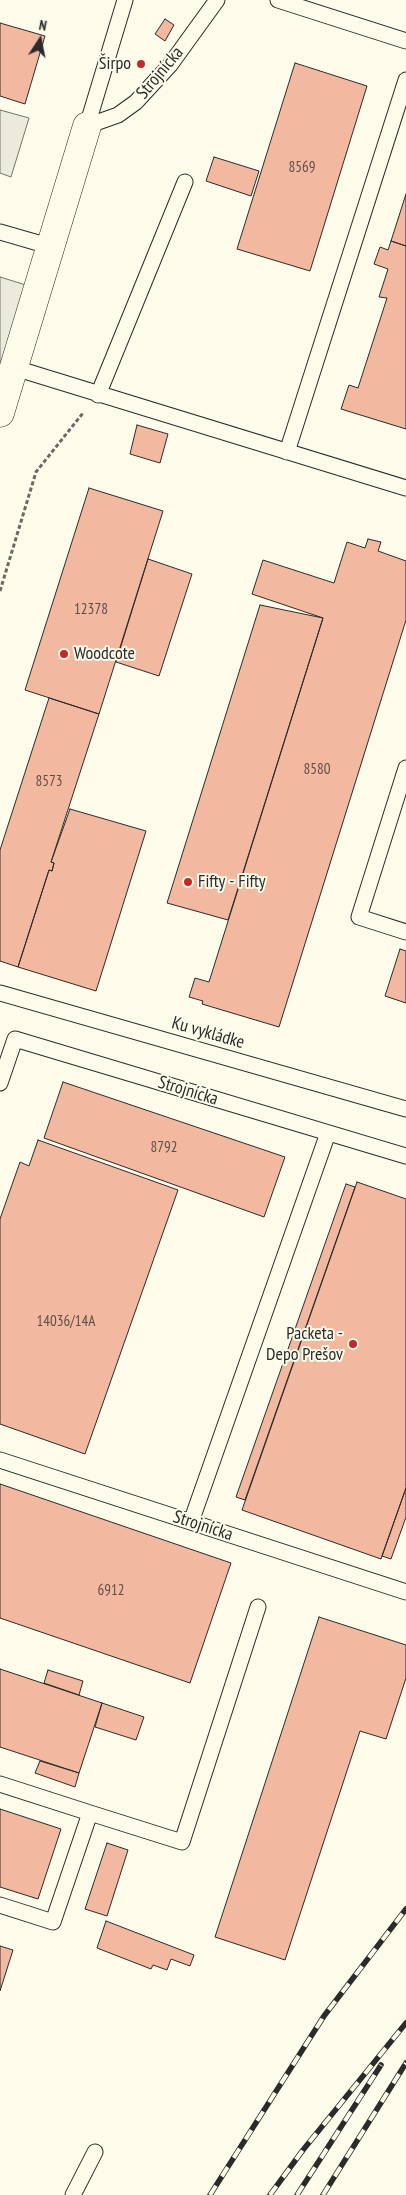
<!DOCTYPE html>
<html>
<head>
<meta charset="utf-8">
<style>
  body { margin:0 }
  #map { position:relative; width:406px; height:2195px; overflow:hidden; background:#fdfbea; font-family:"PT Sans Narrow",sans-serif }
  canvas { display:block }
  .north { position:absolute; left:15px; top:15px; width:50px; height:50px; -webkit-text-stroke:4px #fdfbea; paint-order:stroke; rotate:11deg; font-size:14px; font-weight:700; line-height:20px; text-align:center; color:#2b2b2b }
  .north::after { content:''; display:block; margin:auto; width:18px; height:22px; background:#2b2b2b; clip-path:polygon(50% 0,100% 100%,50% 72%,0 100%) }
</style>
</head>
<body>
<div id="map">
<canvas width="406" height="2195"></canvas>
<div class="north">N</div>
</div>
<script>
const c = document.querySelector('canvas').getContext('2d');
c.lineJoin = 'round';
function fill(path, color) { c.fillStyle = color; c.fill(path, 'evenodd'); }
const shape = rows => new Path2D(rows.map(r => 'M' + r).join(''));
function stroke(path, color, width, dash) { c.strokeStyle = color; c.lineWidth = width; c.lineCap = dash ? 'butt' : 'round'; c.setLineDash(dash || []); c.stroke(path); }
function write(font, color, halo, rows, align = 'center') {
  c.font = font + ' "PT Sans Narrow",sans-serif'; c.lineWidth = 4; c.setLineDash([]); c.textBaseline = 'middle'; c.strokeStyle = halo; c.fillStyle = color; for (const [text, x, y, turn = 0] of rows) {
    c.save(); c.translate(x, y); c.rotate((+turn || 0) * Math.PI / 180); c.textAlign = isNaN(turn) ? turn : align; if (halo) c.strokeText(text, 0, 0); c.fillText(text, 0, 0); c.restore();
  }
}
const parking = shape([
  [0,110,29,118,11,177,0,173,0,110],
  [0,277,39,289,0,413,0,277]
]);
fill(parking, '#eceadb');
stroke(parking, '#74746e', 1);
const building = shape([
  [165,19,174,25,165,41,155,34,165,19],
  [0,23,45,36,25,104,0,96,0,23],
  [295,63,367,86,310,271,237,249,295,63],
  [214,157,259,171,251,196,206,181,214,157],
  [406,194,406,246,391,241,406,194],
  [391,241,406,246,406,429,341,409,349,385,358,388,387,298,379,297,388,269,374,264,380,247,388,250,391,241],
  [137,425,168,434,160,463,130,454,137,425],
  [89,488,163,511,99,714,25,690,89,488],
  [368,539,381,542,378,551,406,561,406,620,279,1027,202,1004,203,1001,189,997,195,978,209,982,323,618,252,594,263,560,334,583,347,542,365,548,368,539],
  [148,559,192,574,159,676,116,662,148,559],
  [260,605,323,618,228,920,167,903,260,605],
  [49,698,99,714,51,862,54,863,52,871,49,870,18,967,0,961,0,850,49,698],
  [70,809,146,831,96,991,18,967,49,870,52,871,54,863,51,862,70,809],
  [400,949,406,951,406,1003,385,996,400,949],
  [63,1082,285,1157,264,1217,44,1138,63,1082],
  [38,1140,178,1190,85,1454,0,1424,0,1219,20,1162,29,1166,38,1140],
  [357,1182,406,1199,406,1488,381,1559,242,1510,357,1182],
  [346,1184,355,1187,245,1500,236,1497,346,1184],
  [0,1484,231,1563,190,1683,0,1618,0,1484],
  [406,1488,406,1517,391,1559,382,1556,406,1488],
  [319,1617,406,1645,406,1678,386,1739,360,1731,285,1960,215,1937,319,1617],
  [0,1669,102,1703,79,1773,0,1747,0,1669],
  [48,1670,83,1681,79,1695,44,1683,48,1670],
  [102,1703,144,1717,136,1740,95,1727,102,1703],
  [40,1761,79,1773,75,1787,35,1773,40,1761],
  [0,1809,61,1829,38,1899,0,1887,0,1809],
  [107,1843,128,1850,107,1916,85,1909,107,1843],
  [106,1921,194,1955,190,1966,171,1959,167,1970,153,1965,151,1969,97,1948,106,1921],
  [0,1946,13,1950,0,1991,0,1946]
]);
fill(building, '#f2b8a0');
stroke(building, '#2b2b2b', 1);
const service = shape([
  [278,0,406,41],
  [87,126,118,115,136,102,170,65,217,0],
  [87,126,125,0],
  [0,232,52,247],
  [15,368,406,488],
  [98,395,185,182],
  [287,452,406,80],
  [406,768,359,917,406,932],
  [0,993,406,1109],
  [0,1083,15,1039,406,1156],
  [0,1460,406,1592],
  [191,1522,328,1133],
  [0,1784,90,1813,53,1922,0,1905],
  [90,1813,182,1842,258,1607],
  [73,2195,95,2152]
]);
const minor = shape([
  [0,413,87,126]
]);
stroke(service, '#2b2b2b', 17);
stroke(minor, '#2b2b2b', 29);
stroke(shape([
  [0,591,36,472,83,413]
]), '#6a6964', 3, [4, 2.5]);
stroke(service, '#fdfbea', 15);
stroke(minor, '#fdfbea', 28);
const rail = shape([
  [210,2195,324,2016,406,1909],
  [270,2195,303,2150,406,2023],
  [297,2195,381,2065],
  [323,2195,406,2063]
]);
stroke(rail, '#2b2b2b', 5.5);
stroke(rail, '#fdfbea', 4, [11]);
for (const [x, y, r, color] of [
  [141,64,5,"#c62828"],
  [64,654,5,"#c62828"],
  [188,882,5,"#c62828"],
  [353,1344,5,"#c62828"]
]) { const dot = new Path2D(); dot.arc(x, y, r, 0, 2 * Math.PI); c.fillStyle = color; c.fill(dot); stroke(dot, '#fdfbea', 2); }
write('15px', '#5d4e48', null, [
  ["8569",302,168],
  ["12378",91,610],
  ["8580",317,770],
  ["8573",49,782],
  ["8792",164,1148],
  ["14036/14A",66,1322],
  ["6912",111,1591]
]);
write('18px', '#2b2b2b', '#fdfbea', [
  ["Širpo",131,64],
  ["Woodcote",74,654,"left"],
  ["Fifty - Fifty",198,882,"left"],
  ["Packeta -",343,1334],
  ["Depo Prešov",343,1355]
], 'right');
write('18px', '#2b2b2b', '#fdfbea', [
  ["Strojnícka",160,73,-50],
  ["Ku vykládke",208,1033,16],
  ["Strojnícka",188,1091,17],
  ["Strojnícka",203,1526,18]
]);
</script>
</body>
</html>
